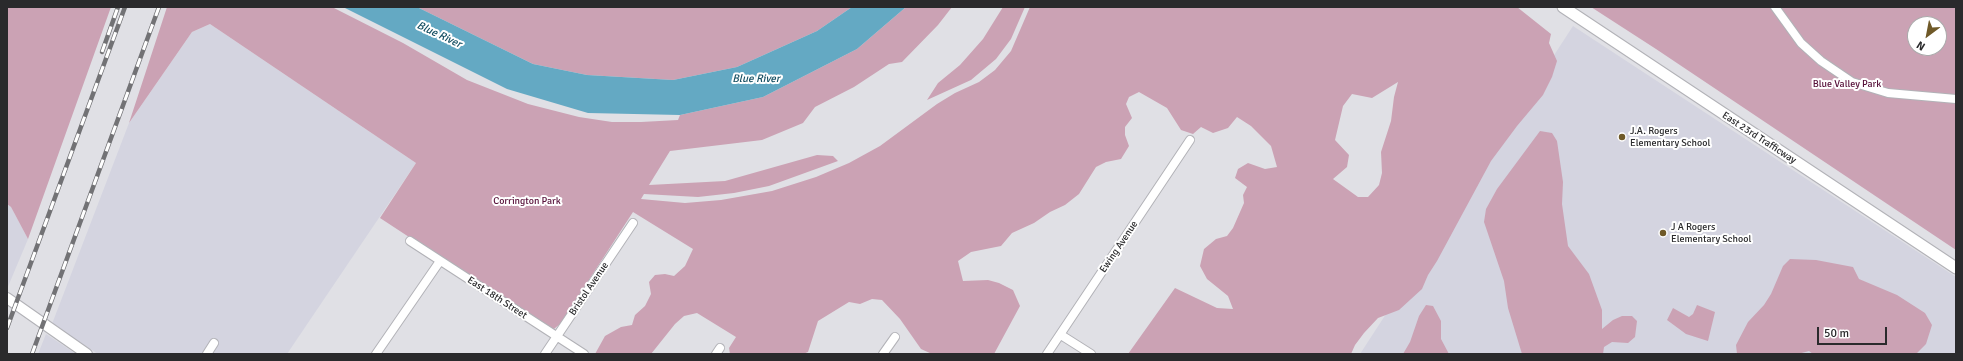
<!DOCTYPE html>
<html>
<head>
<meta charset="utf-8">
<style>
  body { margin:0 }
  #map { position:relative; width:1963px; height:361px; overflow:hidden; background:#e0e0e5; font-family:Signika,sans-serif }
  canvas { display:block }
  .frame { position:absolute; inset:0; border:8px solid #2a2a2c; pointer-events:none }
  .north { position:absolute; left:1907px; top:16px; width:40px; height:40px; box-sizing:border-box; background:#fff; border:1px solid #aaaaab; border-radius:50%; rotate:212deg; font-size:11px; font-weight:700; line-height:16px; text-align:center; color:#2a2a2c }
  .north::after { content:''; display:block; margin:auto; width:14px; height:18px; background:#6f5928; clip-path:polygon(50% 0,100% 100%,50% 72%,0 100%) }
  .scale { position:absolute; left:1817px; top:327px; width:70px; height:18px; box-sizing:border-box; border:2px solid #2a2a2c; border-top:0; padding-left:5px; font-size:12px; line-height:14px; white-space:nowrap; color:#2a2a2c; -webkit-text-stroke:3px #fff; paint-order:stroke }
</style>
</head>
<body>
<div id="map">
<canvas width="1963" height="361"></canvas>
<div class="frame"></div>
<div class="north">N</div>
<div class="scale">50 m</div>
</div>
<script>
const c = document.querySelector('canvas').getContext('2d');
c.lineJoin = 'round';
function fill(path, color) { c.fillStyle = color; c.fill(path, 'evenodd'); }
const shape = rows => new Path2D(rows.map(r => 'M' + r).join(''));
function stroke(path, color, width, dash) { c.strokeStyle = color; c.lineWidth = width; c.lineCap = dash ? 'butt' : 'round'; c.setLineDash(dash || []); c.stroke(path); }
function write(font, color, halo, rows, align = 'center') {
  c.font = font + ' Signika,sans-serif'; c.lineWidth = 4; c.setLineDash([]); c.textBaseline = 'middle'; c.strokeStyle = halo; c.fillStyle = color; for (const [text, x, y, turn = 0] of rows) {
    c.save(); c.translate(x, y); c.rotate((+turn || 0) * Math.PI / 180); c.textAlign = isNaN(turn) ? turn : align; if (halo) c.strokeText(text, 0, 0); c.fillText(text, 0, 0); c.restore();
  }
}
fill(shape([
  [210,24,416,163,287,354,98,354,52,324,129,123,192,32],
  [1573,26,1956,277,1956,354,1360,354],
  [7,204,11,207,28,239,7,289],
  [46,334,76,354,38,354]
]), '#d4d4e0');
fill(shape([
  [7,7,111,7,28,239,11,207,7,204],
  [167,7,332,7,403,43,467,80,528,104,579,117,612,122,641,122,678,120,680,115,763,97,857,49,906,7,952,7,938,25,902,62,889,64,854,87,815,107,803,123,762,140,670,151,649,185,725,181,817,155,833,156,838,161,769,186,734,193,698,197,644,194,641,199,685,203,721,200,772,191,816,177,849,163,880,146,937,104,955,93,979,82,995,70,1011,51,1030,7,1517,7,1551,34,1549,43,1557,61,1552,77,1543,95,1517,126,1491,161,1437,261,1428,275,1422,289,1399,310,1378,318,1364,333,1355,345,1351,354,1128,354,1175,288,1217,308,1233,309,1228,296,1207,279,1200,266,1204,249,1216,239,1227,236,1233,228,1244,203,1243,195,1247,187,1235,178,1238,169,1248,163,1265,169,1277,167,1271,146,1251,126,1237,117,1228,128,1213,133,1201,127,1193,134,1181,130,1167,108,1139,92,1129,97,1126,104,1132,118,1125,127,1125,135,1129,146,1121,159,1106,162,1096,167,1079,194,1065,205,1050,212,1034,223,1012,233,1001,246,971,252,958,261,963,281,988,280,999,283,1013,290,1020,306,994,354,932,354,921,349,900,319,882,300,872,299,860,304,849,302,818,321,808,352,803,354,730,354,729,348,736,337,697,313,684,316,675,324,651,354,595,354,605,336,621,327,632,325,635,315,645,306,651,294,649,282,655,275,665,274,674,276,685,266,693,249,633,212,561,323,554,329,548,328,380,218,416,163,210,24,192,32,129,123],
  [1398,82,1394,97,1391,121,1381,152,1382,173,1379,185,1368,197,1358,197,1333,179,1347,167,1349,155,1335,140,1343,106,1352,94,1372,98],
  [417,7,852,7,817,31,737,67,673,80,587,75,533,64],
  [1003,7,1025,7,1011,39,996,59,971,80,927,100,938,83,960,65,983,39],
  [1591,7,1956,7,1956,250,1656,49],
  [1915,24,1939,24,1939,48,1915,48],
  [1540,131,1552,133,1557,141,1563,182,1562,204,1568,246,1589,274,1602,310,1602,329,1613,320,1622,316,1632,316,1637,321,1635,337,1628,343,1612,342,1604,347,1603,354,1522,354,1508,308,1504,281,1484,222,1486,209,1497,189],
  [1790,259,1816,260,1853,267,1859,279,1897,295,1925,313,1932,325,1926,344,1916,354,1813,354,1809,351,1798,354,1737,354,1736,345,1748,322,1764,305,1771,294,1783,266],
  [1426,305,1433,306,1441,321,1441,339,1449,354,1403,354,1410,342,1419,316],
  [1697,305,1715,312,1708,341,1686,334,1667,320,1673,308,1689,317,1693,314]
]), '#cba2b4');
fill(shape([
  [343,7,417,7,533,64,587,75,673,80,737,67,817,31,852,7,906,7,857,49,763,97,680,115,588,113,507,89]
]), '#64a9c3');
const minor = shape([
  [1775,7,1801,43,1821,61,1852,82,1888,93,1956,99],
  [410,241,584,354],
  [1061,335,1091,354],
  [207,354,214,343],
  [376,354,440,261],
  [545,354,633,223],
  [716,354,720,348],
  [883,354,895,337],
  [1047,354,1190,140]
]);
const tertiary = shape([
  [7,298,87,354]
]);
const secondary = shape([
  [1563,7,1956,268]
]);
stroke(minor, '#b2b2b7', 10);
stroke(tertiary, '#b2b2b7', 12);
stroke(secondary, '#b2b2b7', 13);
stroke(minor, '#fff', 8);
stroke(tertiary, '#fff', 10);
stroke(secondary, '#fff', 11);
const rail = shape([
  [102,52,118,7],
  [7,328,125,7],
  [32,354,159,7]
]);
stroke(rail, '#727275', 4.5);
stroke(rail, '#fff', 3, [9]);
for (const [x, y, r, color] of [
  [1622,137,4,"#6f5928"],
  [1663,233,4,"#6f5928"]
]) { const dot = new Path2D(); dot.arc(x, y, r, 0, 2 * Math.PI); c.fillStyle = color; c.fill(dot); stroke(dot, '#fff', 1.5); }
write('10px', '#560f38', '#fff', [
  ["Blue Valley Park",1847,84],
  ["Corrington Park",527,201]
]);
write('10px', '#2a2a2c', '#fff', [
  ["J.A. Rogers",1630,131],
  ["Elementary School",1630,143],
  ["J A Rogers",1671,227],
  ["Elementary School",1671,239]
], 'left');
write('10px', '#2a2a2c', '#fff', [
  ["East 23rd Trafficway",1759,138,33],
  ["Ewing Avenue",1119,247,-56],
  ["Bristol Avenue",589,289,-56],
  ["East 18th Street",497,298,33]
]);
write('italic 11px', '#154f62', '#fff', [
  ["Blue River",439,35,25],
  ["Blue River",756,79]
]);
</script>
</body>
</html>
